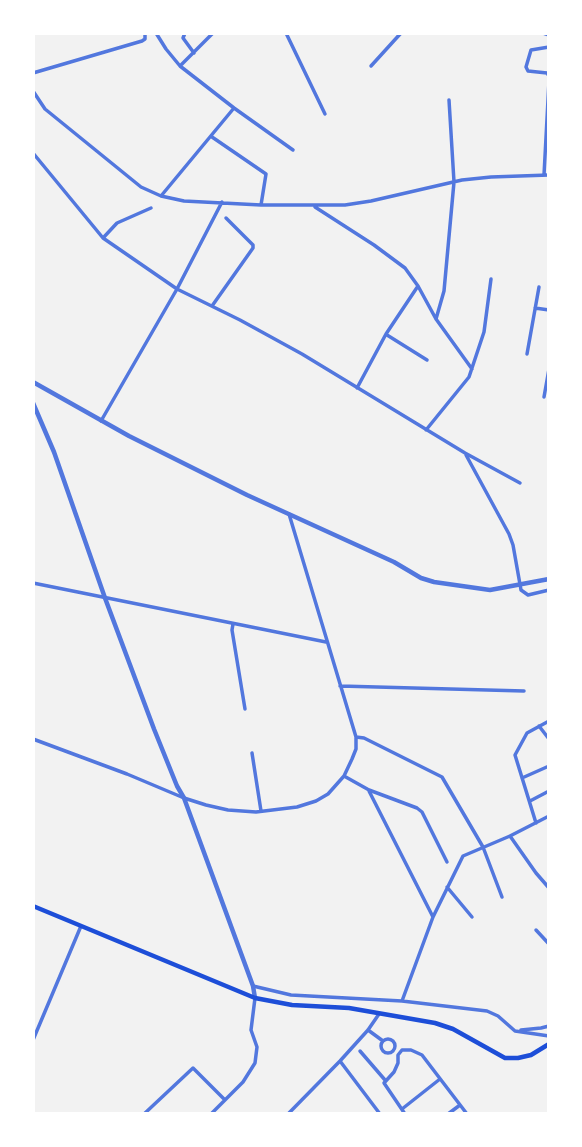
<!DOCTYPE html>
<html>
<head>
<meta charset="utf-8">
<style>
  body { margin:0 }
  #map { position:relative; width:582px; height:1147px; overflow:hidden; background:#f2f2f2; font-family:Commissioner,sans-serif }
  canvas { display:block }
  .frame { position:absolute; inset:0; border:35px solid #fff; pointer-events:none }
</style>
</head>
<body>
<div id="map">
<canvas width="582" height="1147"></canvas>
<div class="frame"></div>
</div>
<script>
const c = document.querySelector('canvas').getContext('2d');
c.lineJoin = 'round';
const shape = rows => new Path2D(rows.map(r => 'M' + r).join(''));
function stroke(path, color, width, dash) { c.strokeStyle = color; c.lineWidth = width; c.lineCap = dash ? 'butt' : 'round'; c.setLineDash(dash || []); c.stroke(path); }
stroke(shape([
  [156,33,166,49,180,66,234,108,293,150],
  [185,33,183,38,194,53],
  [286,33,325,114],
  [543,33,549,35],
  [549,47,531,50,526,67,528,71,547,73,549,76],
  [180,66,213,33],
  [371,66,401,33],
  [33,73,142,41,145,39,145,33],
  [33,91,45,109,141,187,161,196,184,201,261,205,345,205,371,201,462,180,491,177,549,175],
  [212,137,266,174,261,205],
  [33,153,103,238,177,289,240,320,302,354,465,453,520,483],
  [544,175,549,81],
  [161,196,234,108],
  [315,207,374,245,405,268,418,286,436,319,472,369],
  [103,238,117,223,151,208],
  [212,306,253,248,253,245,226,218],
  [535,308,549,310],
  [436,319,444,291,454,182,449,100],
  [387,335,427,360],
  [527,354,539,287],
  [357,388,386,334,418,286],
  [544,397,549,369],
  [101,421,177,289,222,202],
  [426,430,469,377,484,332,491,279],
  [466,455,509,534,513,545,521,590,528,595,549,590],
  [33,583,326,642],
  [233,624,232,630,245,709],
  [340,686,524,691],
  [539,726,549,739],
  [356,737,364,738,442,777,483,847,502,897],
  [33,739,127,774,184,798,206,805,228,810,256,812,297,807,316,801,328,794,344,776,352,759,356,749,356,737,289,514],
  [252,753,261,811],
  [344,776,369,790,417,808,422,812,447,862],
  [522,778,549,766],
  [369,791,433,917],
  [530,801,549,791],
  [536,823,515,755,527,733,549,721],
  [510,836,536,873,549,888],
  [447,887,472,917],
  [536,930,549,944],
  [253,986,291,995,402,1001,487,1011,498,1016,515,1031,549,1036],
  [402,1001,433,917,463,856,510,836,549,816],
  [368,1030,383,1041],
  [521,1030,541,1028,549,1026],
  '381 1046a7 7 0 1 1 14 0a7 7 0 1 1-14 0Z',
  [33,1040,81,926],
  [360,1051,385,1080],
  [398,1055,402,1050,411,1050,422,1055,467,1114],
  [398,1055,398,1063,394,1072,384,1083,405,1114],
  [340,1061,380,1114],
  [402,1109,440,1079],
  [144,1114,193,1068,225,1100],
  [211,1114,243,1082,255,1063,257,1047,251,1030,255,998],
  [288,1114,340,1061,368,1030,379,1014],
  [448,1114,460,1105]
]), '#5277de', 3.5);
stroke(shape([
  [33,382,129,436,247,495,394,562,421,578,434,582,490,590,549,579],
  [33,403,54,452,105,598,154,729,177,786,184,798,253,986,255,998]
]), '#5277de', 4.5);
stroke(shape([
  [33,906,255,998,292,1005,349,1008,435,1023,453,1029,505,1058,518,1058,531,1055,549,1044]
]), '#1d4ed8', 4.5);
</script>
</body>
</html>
